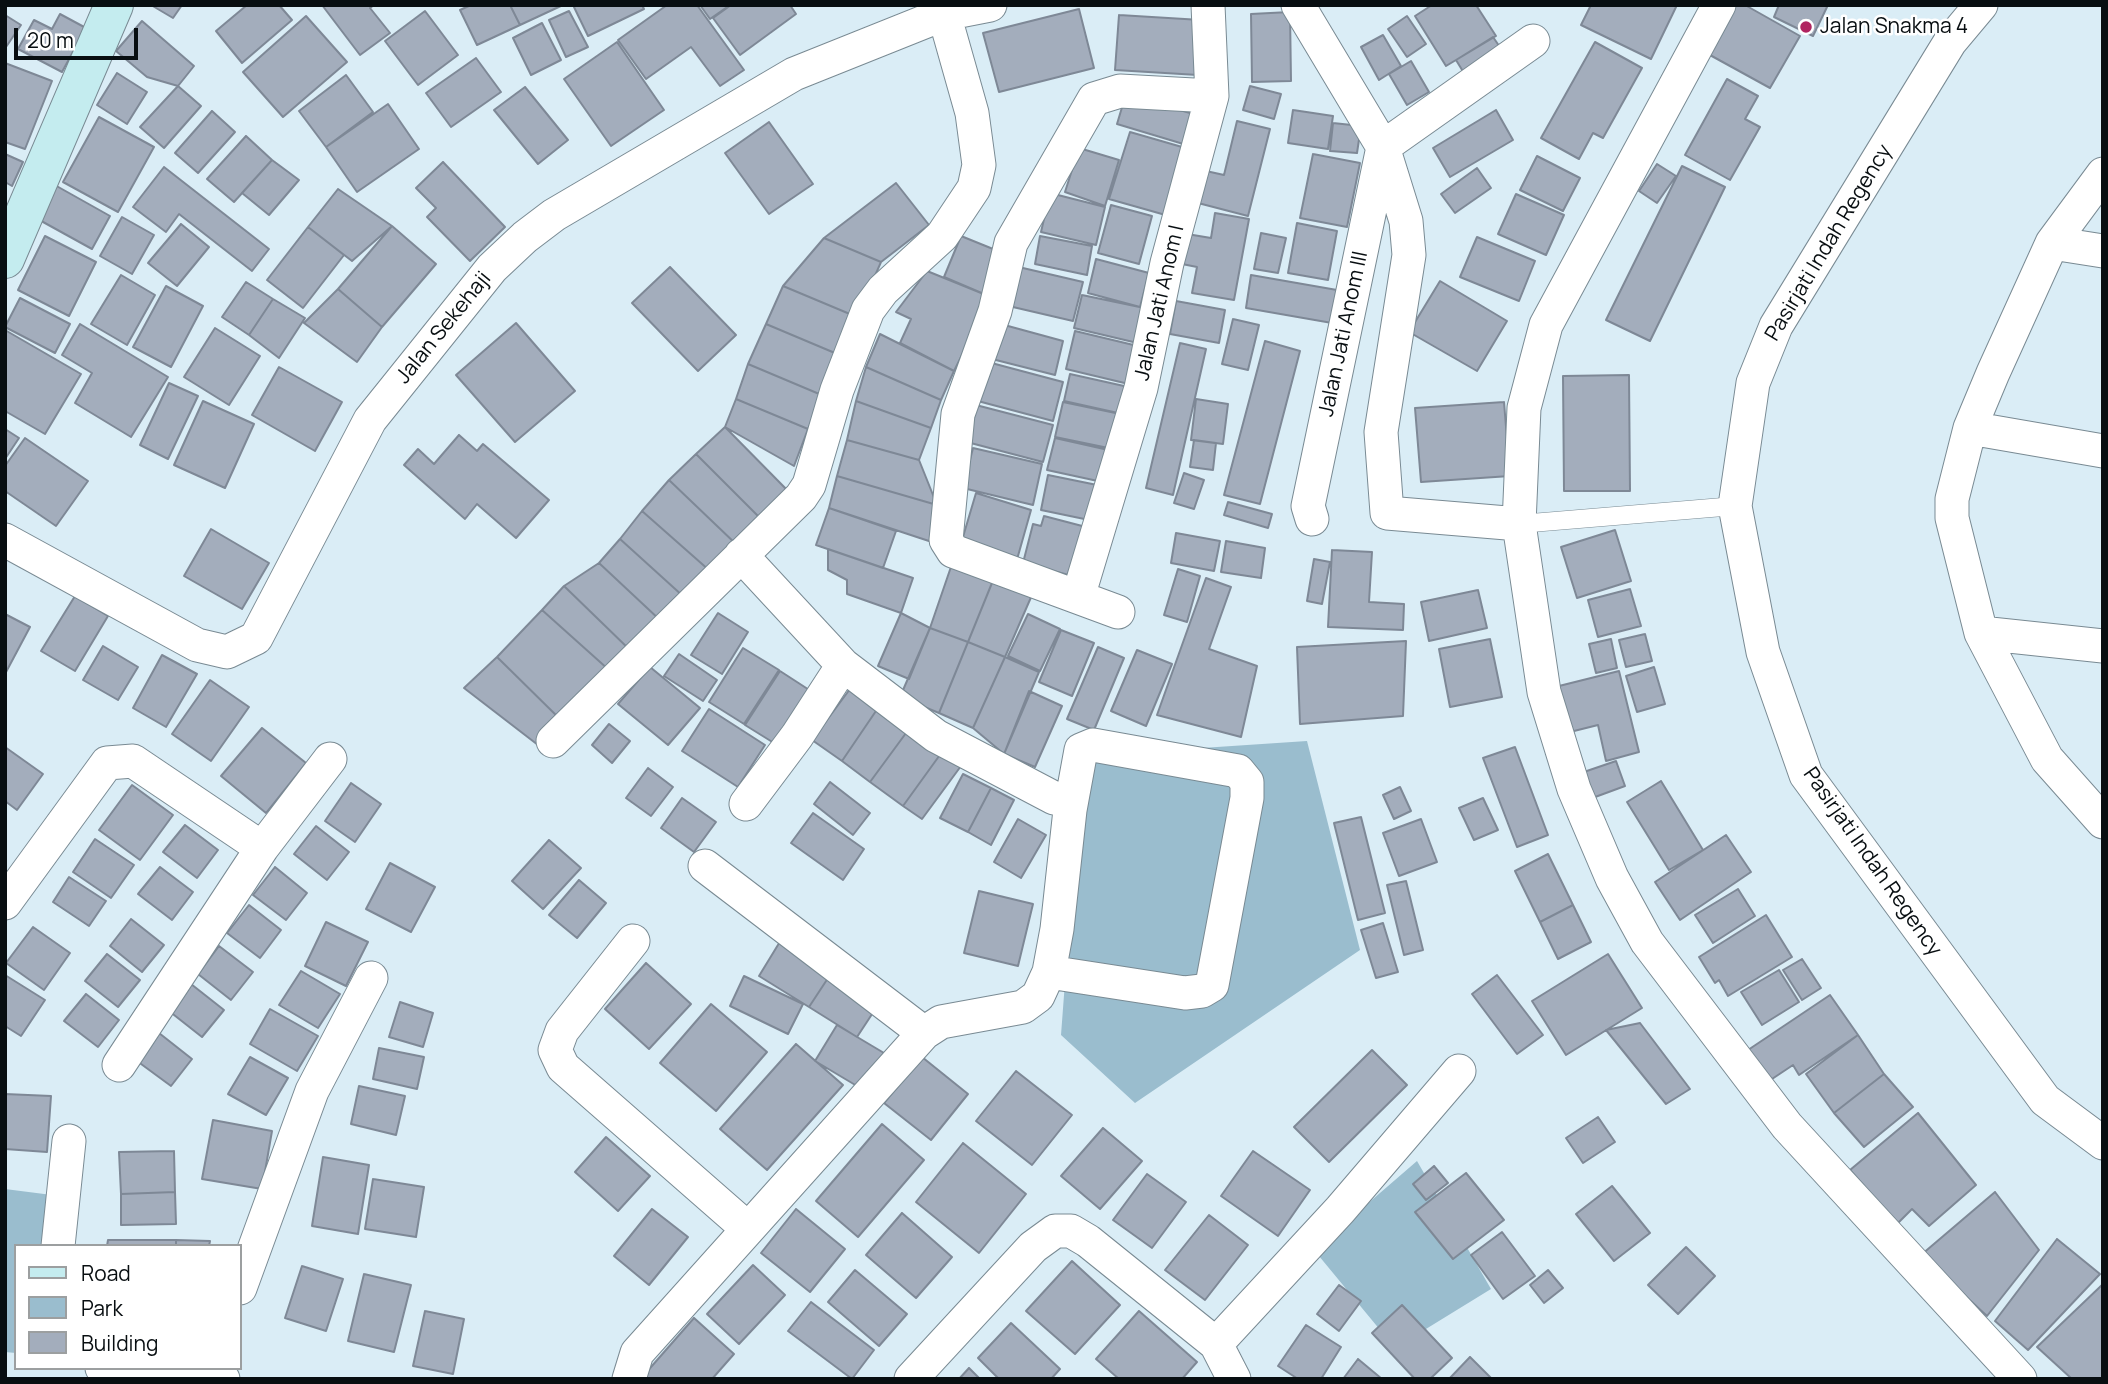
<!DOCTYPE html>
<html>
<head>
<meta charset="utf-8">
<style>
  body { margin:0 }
  #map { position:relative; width:2108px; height:1384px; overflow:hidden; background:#daedf6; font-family:Manrope,sans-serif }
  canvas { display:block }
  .frame { position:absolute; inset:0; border:7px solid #080e11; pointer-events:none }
  .legend { position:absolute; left:14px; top:1244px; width:228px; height:126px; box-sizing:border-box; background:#fff; border:2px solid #9c9fa0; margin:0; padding:9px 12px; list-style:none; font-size:21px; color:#080e11 }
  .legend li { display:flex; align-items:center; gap:14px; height:35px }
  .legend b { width:35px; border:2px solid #9c9fa0 }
  .scale { position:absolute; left:14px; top:28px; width:124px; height:32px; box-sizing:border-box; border:4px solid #080e11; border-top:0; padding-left:9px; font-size:21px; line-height:24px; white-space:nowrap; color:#080e11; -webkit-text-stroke:5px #fff; paint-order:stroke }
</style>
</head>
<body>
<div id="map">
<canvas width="2108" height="1384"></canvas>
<div class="frame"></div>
<ul class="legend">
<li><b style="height:9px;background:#c4ecef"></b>Road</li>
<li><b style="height:19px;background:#9abdce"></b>Park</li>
<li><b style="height:19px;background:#a3adbc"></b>Building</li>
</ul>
<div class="scale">20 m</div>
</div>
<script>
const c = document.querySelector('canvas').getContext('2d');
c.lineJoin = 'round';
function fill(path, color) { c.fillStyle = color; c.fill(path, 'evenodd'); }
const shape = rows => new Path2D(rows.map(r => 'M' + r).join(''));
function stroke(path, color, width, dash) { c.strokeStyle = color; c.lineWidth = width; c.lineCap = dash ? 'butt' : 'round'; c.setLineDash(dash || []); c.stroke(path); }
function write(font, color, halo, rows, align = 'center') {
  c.font = font + ' Manrope,sans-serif'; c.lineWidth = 5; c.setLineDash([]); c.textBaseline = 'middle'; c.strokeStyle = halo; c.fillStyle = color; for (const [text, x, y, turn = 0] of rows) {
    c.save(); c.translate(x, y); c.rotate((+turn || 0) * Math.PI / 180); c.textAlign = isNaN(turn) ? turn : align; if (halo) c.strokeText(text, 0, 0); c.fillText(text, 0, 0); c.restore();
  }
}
fill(shape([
  [1307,741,1360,950,1135,1103,1061,1035,1082,756],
  [1417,1161,1491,1289,1395,1348,1314,1250],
  [5,1189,52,1195,46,1246,16,1246,16,1353,5,1352]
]), '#9abdce');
const building = shape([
  [151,5,182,5,173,18,151,5],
  [247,5,279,5,292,20,242,63,216,31,247,5],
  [322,5,374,5,370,8,390,33,360,55,322,5],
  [471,5,510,5,520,25,477,45,460,10,471,5],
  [510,5,563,5,520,25,510,5],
  [573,5,642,5,644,9,588,36,573,5],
  [667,5,697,5,744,70,720,86,691,47,646,79,618,40,667,5],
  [700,5,730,5,710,19,700,5],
  [731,5,790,5,796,14,740,55,713,18,731,5],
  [1432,5,1476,5,1496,36,1446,66,1415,16,1432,5],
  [1591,5,1677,5,1651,59,1581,25,1591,5],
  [1734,5,1745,5,1800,36,1770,88,1699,49,1734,5],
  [1779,5,1828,5,1813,36,1774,17,1779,5],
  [1079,9,1094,68,999,92,983,33,1079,9],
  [425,11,458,55,418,85,385,41,425,11],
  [569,11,588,47,566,57,549,20,569,11],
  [1290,12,1291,81,1252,82,1251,14,1290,12],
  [60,14,86,28,62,72,18,49,34,20,52,29,60,14],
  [5,15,21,25,6,47,5,47,5,15],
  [1119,15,1201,20,1198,75,1115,70,1119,15],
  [306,16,347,62,283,117,243,72,306,16],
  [1407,16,1426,44,1407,57,1388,29,1407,16],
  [142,21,194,66,178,86,147,77,116,51,142,21],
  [542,23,561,60,531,75,513,38,542,23],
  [1383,35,1401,66,1379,80,1361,47,1383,35],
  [1493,37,1504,53,1467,78,1456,60,1493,37],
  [617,42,664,110,611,146,564,79,617,42],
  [1595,42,1642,68,1603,138,1593,133,1579,159,1541,138,1595,42],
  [476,58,501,92,451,127,426,93,476,58],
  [1411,61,1429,92,1407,105,1389,74,1411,61],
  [5,63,52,81,25,149,5,142,5,63],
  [117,73,147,92,127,124,97,105,117,73],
  [346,75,373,112,326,147,299,111,346,75],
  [1727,79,1758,96,1745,119,1760,127,1730,180,1685,155,1727,79],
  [178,86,201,106,164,148,140,127,178,86],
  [1250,86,1281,94,1274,119,1243,110,1250,86],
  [525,87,568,140,538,164,494,110,525,87],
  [1126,94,1200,116,1190,146,1117,124,1126,94],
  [388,104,419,149,357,192,326,147,388,104],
  [1293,110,1333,116,1328,149,1288,143,1293,110],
  [1496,110,1513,140,1450,177,1433,148,1496,110],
  [212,111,235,132,198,173,175,153,212,111],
  [99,117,154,147,118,212,63,182,99,117],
  [1237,121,1270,129,1248,216,1198,203,1206,171,1224,175,1237,121],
  [769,122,813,184,769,214,725,153,769,122],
  [1333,123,1361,126,1357,153,1330,151,1333,123],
  [1130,132,1189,149,1169,216,1109,199,1130,132],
  [246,136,272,160,234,202,207,179,246,136],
  [1079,148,1119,160,1105,206,1065,192,1079,148],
  [5,154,23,162,12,186,5,182,5,154],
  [1313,154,1360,163,1347,227,1300,218,1313,154],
  [1537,156,1580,178,1563,211,1520,190,1537,156],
  [272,160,299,180,269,215,242,193,272,160],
  [443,162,505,227,470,261,427,217,436,208,416,188,443,162],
  [1657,164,1676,176,1657,203,1639,191,1657,164],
  [1682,166,1725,187,1650,341,1606,320,1682,166],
  [164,167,269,249,252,271,179,214,166,232,133,207,164,167],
  [1477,168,1491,188,1455,213,1441,194,1477,168],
  [896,183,929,225,881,262,824,238,896,183],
  [53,184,110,216,92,249,34,217,53,184],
  [338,189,392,226,352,261,308,227,338,189],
  [1050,193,1105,207,1096,245,1041,232,1050,193],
  [1516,194,1564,215,1546,255,1498,234,1516,194],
  [1111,205,1152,216,1139,264,1098,253,1111,205],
  [1215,213,1249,219,1234,300,1192,293,1197,267,1182,264,1187,234,1211,238,1215,213],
  [122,217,154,235,132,274,100,256,122,217],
  [1297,223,1337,231,1328,280,1288,273,1297,223],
  [181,224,209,247,177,286,148,263,181,224],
  [392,226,436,264,382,327,338,289,392,226],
  [308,227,344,255,303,308,267,280,308,227],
  [1261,233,1286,238,1278,273,1254,269,1261,233],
  [45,236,96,262,69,316,18,290,45,236],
  [961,236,998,251,991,297,944,277,961,236],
  [1040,236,1092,246,1087,275,1035,264,1040,236],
  [1477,237,1535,261,1519,301,1460,277,1477,237],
  [824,238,881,262,857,317,783,286,824,238],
  [1096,259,1149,273,1140,307,1088,293,1096,259],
  [1010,265,1083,282,1073,321,1000,304,1010,265],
  [670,267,736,335,698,371,632,303,670,267],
  [927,271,991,297,954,371,900,343,911,319,896,312,927,271],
  [121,275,155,295,127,345,91,324,121,275],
  [1251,275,1337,290,1332,323,1246,308,1251,275],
  [1440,281,1507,321,1477,371,1409,332,1440,281],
  [246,282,273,299,249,335,222,317,246,282],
  [166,286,203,306,171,367,133,347,166,286],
  [783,286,857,317,842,356,766,324,783,286],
  [338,289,382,327,357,362,304,323,338,289],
  [1082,295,1154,310,1146,345,1074,328,1082,295],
  [20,298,70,324,55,353,5,327,20,298],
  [273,299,305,318,279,358,249,335,273,299],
  [1176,301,1225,310,1219,343,1170,334,1176,301],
  [1233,319,1259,325,1248,370,1222,364,1233,319],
  [516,323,575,391,515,442,456,375,516,323],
  [997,323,1063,341,1055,375,988,358,997,323],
  [80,324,168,377,131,437,75,403,92,373,62,355,80,324],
  [766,324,842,356,824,396,748,364,766,324],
  [215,328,260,356,229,405,184,377,215,328],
  [5,330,81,374,45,434,5,411,5,330],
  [1075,331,1146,348,1137,386,1066,369,1075,331],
  [880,334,954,371,941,400,866,367,880,334],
  [1265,341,1300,351,1260,504,1224,495,1265,341],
  [1180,343,1206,349,1173,495,1146,488,1180,343],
  [984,361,1063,382,1053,421,974,400,984,361],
  [748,364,824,396,808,429,736,399,748,364],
  [279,367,342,402,315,451,252,415,279,367],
  [866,367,941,400,931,428,856,401,866,367],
  [1070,374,1133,388,1127,415,1064,401,1070,374],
  [1629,375,1630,491,1564,491,1563,376,1629,375],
  [169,383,198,396,168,459,140,445,169,383],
  [736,399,808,429,794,466,725,427,736,399],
  [1196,399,1228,404,1223,444,1191,440,1196,399],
  [203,401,254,424,225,488,174,465,203,401],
  [856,401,931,428,919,460,847,440,856,401],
  [1063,402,1125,415,1118,450,1055,437,1063,402],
  [1504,402,1510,476,1421,482,1415,408,1504,402],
  [972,404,1053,425,1043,462,963,441,972,404],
  [725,427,792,495,764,522,696,454,725,427],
  [5,429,19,438,5,459,5,429],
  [459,435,477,451,483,444,549,500,516,538,477,504,465,519,404,465,418,449,434,464,459,435],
  [25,438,88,481,56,526,5,491,5,466,25,438],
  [1055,438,1113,451,1107,483,1047,470,1055,438],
  [847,440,919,460,937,505,837,476,847,440],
  [1194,440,1216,443,1213,470,1190,467,1194,440],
  [973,448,1042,464,1033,505,963,488,973,448],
  [696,454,764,522,738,546,669,480,696,454],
  [1184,473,1204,480,1194,509,1174,503,1184,473],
  [1048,475,1102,486,1094,521,1041,510,1048,475],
  [837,476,937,505,941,545,829,508,837,476],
  [669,480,738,546,710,571,642,511,669,480],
  [976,493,1031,510,1016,563,960,547,976,493],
  [1228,502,1272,514,1268,528,1224,515,1228,502],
  [829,508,896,531,883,568,816,545,829,508],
  [642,511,710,571,684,597,620,539,642,511],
  [1044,516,1086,527,1080,578,1023,563,1033,524,1041,526,1044,516],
  [211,529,269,563,242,609,184,576,211,529],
  [1615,530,1631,581,1577,598,1561,547,1615,530],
  [1176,533,1220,541,1214,571,1171,563,1176,533],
  [620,539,684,597,661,621,599,563,620,539],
  [1226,541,1265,548,1261,578,1221,572,1226,541],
  [828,549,913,578,901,613,847,594,847,580,828,570,828,549],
  [1332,550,1372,552,1369,602,1404,604,1403,630,1328,627,1332,550],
  [1314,559,1330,562,1322,604,1307,601,1314,559],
  [953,561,994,578,968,642,930,628,953,561],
  [599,563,661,621,631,651,564,586,599,563],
  [1178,569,1200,576,1187,622,1164,615,1178,569],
  [994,578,1032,595,1005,657,968,642,994,578],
  [1206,578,1231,587,1209,649,1257,666,1241,737,1157,715,1206,578],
  [564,586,631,651,609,670,542,610,564,586],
  [1630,589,1641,626,1598,637,1588,600,1630,589],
  [1478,590,1487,628,1429,641,1421,602,1478,590],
  [75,596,108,616,75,671,41,651,75,596],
  [542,610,609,670,562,721,497,657,542,610],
  [718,613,748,632,722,674,691,655,718,613],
  [901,613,930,628,909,679,878,666,901,613],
  [5,614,30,627,5,674,5,614],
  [1028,614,1060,629,1040,671,1008,656,1028,614],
  [930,628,968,642,939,713,900,697,930,628],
  [1061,630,1094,643,1072,696,1039,682,1061,630],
  [1645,634,1652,661,1626,667,1619,640,1645,634],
  [1490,639,1502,697,1450,707,1439,649,1490,639],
  [1611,639,1617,668,1596,673,1589,644,1611,639],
  [1406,641,1403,716,1300,724,1297,647,1406,641],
  [968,642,1005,657,973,728,939,713,968,642],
  [103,646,138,667,118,700,83,680,103,646],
  [1098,647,1124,658,1094,730,1067,719,1098,647],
  [743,648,779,670,744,724,709,702,743,648],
  [1137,650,1172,664,1146,726,1111,711,1137,650],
  [679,654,717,680,703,701,664,676,679,654],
  [162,655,197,674,166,727,133,708,162,655],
  [497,657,562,721,538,745,464,688,497,657],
  [1005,657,1039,672,1004,754,973,728,1005,657],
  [650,667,700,708,668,745,618,704,650,667],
  [1654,667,1665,704,1637,712,1626,676,1654,667],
  [780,671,817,695,782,748,745,725,780,671],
  [1619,671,1639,752,1606,761,1598,725,1562,734,1551,688,1619,671],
  [210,680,249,707,211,761,172,734,210,680],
  [850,689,878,708,842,761,812,740,850,689],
  [1029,691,1062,706,1035,767,1004,754,1029,691],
  [878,708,909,729,870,782,842,761,878,708],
  [709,709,765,745,738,787,682,751,709,709],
  [609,724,630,741,612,763,592,745,609,724],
  [262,728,306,763,266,813,221,776,262,728],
  [909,729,942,752,903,806,870,782,909,729],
  [5,747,43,774,17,810,5,801,5,747],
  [1515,747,1548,835,1517,847,1483,758,1515,747],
  [942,752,961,766,922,819,903,806,942,752],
  [1616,761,1625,786,1587,800,1578,774,1616,761],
  [648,768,673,787,651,816,626,798,648,768],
  [963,774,991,788,968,832,940,818,963,774],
  [1661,781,1703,850,1669,870,1627,802,1661,781],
  [830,782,870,813,853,835,814,804,830,782],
  [351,783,381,804,355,842,325,821,351,783],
  [132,785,173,815,140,860,99,830,132,785],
  [1400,787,1411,811,1394,819,1383,795,1400,787],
  [991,788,1014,800,991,845,968,832,991,788],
  [682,798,716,822,694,852,661,828,682,798],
  [1483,798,1498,830,1474,840,1459,808,1483,798],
  [813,813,864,849,843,880,791,843,813,813],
  [1361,817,1385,913,1358,920,1334,823,1361,817],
  [1018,819,1046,835,1021,878,994,862,1018,819],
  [1421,819,1437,862,1399,876,1383,833,1421,819],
  [185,825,218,850,197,878,163,852,185,825],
  [316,826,349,852,327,880,294,854,316,826],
  [1726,835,1751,872,1680,920,1655,882,1726,835],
  [95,839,134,865,111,898,73,872,95,839],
  [549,840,581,868,543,909,512,881,549,840],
  [1548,854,1573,905,1540,922,1515,871,1548,854],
  [390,863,435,887,411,932,366,909,390,863],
  [160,867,193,892,172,920,138,894,160,867],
  [275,867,307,893,286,920,253,895,275,867],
  [69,877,106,901,89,926,53,902,69,877],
  [579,880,606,903,577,938,549,915,579,880],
  [1406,881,1423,950,1404,955,1387,885,1406,881],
  [1738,889,1755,916,1713,943,1695,915,1738,889],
  [979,891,1033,904,1018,966,964,953,979,891],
  [249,905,281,930,260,958,227,933,249,905],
  [1573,905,1591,942,1558,959,1540,922,1573,905],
  [1766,915,1792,957,1728,996,1719,980,1715,983,1699,957,1766,915],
  [131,919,164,945,142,972,110,946,131,919],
  [326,922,368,942,346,986,305,966,326,922],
  [1383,923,1398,972,1376,978,1361,930,1383,923],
  [33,927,70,953,44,990,6,963,33,927],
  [781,940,832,972,809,1007,759,976,781,940],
  [219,946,253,972,231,1000,198,974,219,946],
  [107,954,140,980,118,1007,85,981,107,954],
  [1608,954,1642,1008,1566,1055,1532,1001,1608,954],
  [1802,959,1821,988,1802,1000,1783,970,1802,959],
  [646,963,691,1004,649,1049,605,1009,646,963],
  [1779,970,1799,1002,1762,1025,1741,992,1779,970],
  [301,971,340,994,318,1028,279,1005,301,971],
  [832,972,880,1002,857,1037,809,1007,832,972],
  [5,975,45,1000,21,1036,5,1026,5,975],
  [1497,975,1543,1035,1517,1054,1472,994,1497,975],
  [744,976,803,1004,788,1034,730,1006,744,976],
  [191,984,224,1010,202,1037,169,1011,191,984],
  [86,994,119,1020,98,1047,64,1021,86,994],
  [1830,995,1858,1035,1799,1075,1793,1065,1766,1083,1745,1052,1830,995],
  [400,1002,433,1013,423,1047,389,1037,400,1002],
  [711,1004,767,1052,716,1111,660,1063,711,1004],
  [270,1009,318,1036,297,1071,250,1044,270,1009],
  [1640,1023,1690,1089,1666,1104,1606,1030,1640,1023],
  [837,1025,884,1053,862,1089,815,1061,837,1025],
  [159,1033,192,1059,171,1086,137,1061,159,1033],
  [1858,1035,1884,1074,1834,1113,1806,1074,1858,1035],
  [796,1044,843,1085,767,1170,720,1129,796,1044],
  [379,1048,424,1057,417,1089,373,1079,379,1048],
  [1372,1050,1407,1085,1329,1162,1294,1127,1372,1050],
  [250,1057,288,1078,266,1115,228,1094,250,1057],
  [922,1057,968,1094,931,1140,884,1103,922,1057],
  [1016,1071,1072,1115,1032,1165,976,1121,1016,1071],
  [1884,1074,1913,1107,1864,1147,1834,1113,1884,1074],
  [359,1086,405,1096,396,1135,351,1124,359,1086],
  [5,1094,51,1096,47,1152,5,1149,5,1094],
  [1918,1113,1976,1185,1929,1226,1912,1209,1897,1224,1850,1170,1918,1113],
  [1598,1117,1615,1142,1583,1163,1566,1138,1598,1117],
  [213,1120,272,1131,262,1189,202,1179,213,1120],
  [882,1124,924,1160,858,1237,816,1201,882,1124],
  [1103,1128,1142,1161,1100,1209,1061,1176,1103,1128],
  [606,1137,650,1176,618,1211,575,1172,606,1137],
  [963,1143,1026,1194,979,1253,916,1202,963,1143],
  [174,1151,175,1192,121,1194,119,1152,174,1151],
  [1253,1151,1310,1190,1278,1236,1221,1196,1253,1151],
  [323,1157,369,1165,358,1234,312,1226,323,1157],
  [1434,1166,1448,1183,1426,1200,1413,1184,1434,1166],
  [1466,1173,1504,1220,1453,1259,1415,1212,1466,1173],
  [1147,1174,1186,1202,1152,1248,1113,1220,1147,1174],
  [373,1179,424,1187,416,1237,365,1229,373,1179],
  [1612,1186,1650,1233,1614,1261,1576,1214,1612,1186],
  [175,1192,176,1224,121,1225,121,1194,175,1192],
  [1995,1192,2039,1250,1987,1316,1921,1255,1995,1192],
  [652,1209,688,1237,649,1285,614,1256,652,1209],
  [796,1209,845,1249,810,1292,761,1253,796,1209],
  [902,1213,952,1257,916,1298,866,1255,902,1213],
  [1209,1215,1248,1245,1205,1300,1165,1270,1209,1215],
  [1502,1232,1535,1276,1503,1299,1471,1255,1502,1232],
  [2057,1239,2100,1274,2028,1350,1995,1321,2057,1239],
  [108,1240,176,1240,176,1246,107,1246,108,1240],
  [176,1240,210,1241,209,1246,176,1246,176,1240],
  [1686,1247,1715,1276,1678,1314,1648,1285,1686,1247],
  [1072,1261,1120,1305,1075,1354,1026,1311,1072,1261],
  [753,1265,785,1295,739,1344,707,1314,753,1265],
  [302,1266,343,1279,326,1331,285,1318,302,1266],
  [855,1270,907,1314,879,1346,828,1302,855,1270],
  [1548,1270,1563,1288,1544,1303,1530,1285,1548,1270],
  [364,1274,411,1285,394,1352,348,1341,364,1274],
  [2103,1284,2103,1379,2072,1379,2037,1347,2103,1284],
  [1339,1285,1361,1301,1339,1331,1317,1314,1339,1285],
  [811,1302,874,1350,852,1379,788,1331,811,1302],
  [1402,1305,1452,1358,1430,1379,1415,1379,1372,1333,1402,1305],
  [425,1311,464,1319,453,1374,413,1366,425,1311],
  [1139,1311,1197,1362,1182,1379,1119,1379,1096,1359,1139,1311],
  [694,1318,734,1354,712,1379,648,1379,644,1375,694,1318],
  [1011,1323,1060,1369,1051,1379,999,1379,978,1358,1011,1323],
  [1306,1325,1341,1347,1321,1379,1298,1379,1278,1366,1306,1325],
  [1470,1357,1492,1379,1449,1379,1470,1357],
  [1358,1359,1382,1379,1343,1379,1358,1359],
  [969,1368,980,1379,959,1379,969,1368]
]);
fill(building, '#a3adbc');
stroke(building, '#7e8896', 2);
const lane = shape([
  [1519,524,1735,506]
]);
const street = shape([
  [1298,5,1383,147,1406,221,1409,255,1381,432,1387,513,1519,524],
  [1719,5,1546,325,1524,408,1519,524,1544,692,1574,789,1612,878,1647,942,1787,1126,2020,1379],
  [1981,5,1950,42,1776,326,1753,383,1735,506,1763,652,1806,775,2045,1100,2103,1143],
  [2103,174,2052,243,1993,373,1970,428,1952,499,1952,518,1981,633,2047,759,2103,822],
  [2052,243,2103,251],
  [1970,428,2103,451],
  [1312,519,1308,506,1383,147,1533,41],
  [5,540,197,645,227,652,256,638,370,420,492,268,525,237,554,215,794,74,944,14,990,5],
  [741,555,843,665,936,736,1054,798],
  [1078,597,1141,388,1167,263,1212,96,1208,5],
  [1118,612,953,551,946,540,958,414,995,311,1011,243,1094,99,1120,91,1212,96],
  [1981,633,2103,646],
  [553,741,801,497,809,485,837,390,868,310,883,290,942,236,974,188,979,165,972,113,944,14],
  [746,804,797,736,843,665],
  [705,866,924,1033],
  [5,903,107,763,133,761,262,848,330,759],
  [633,941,562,1031,555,1050,563,1067,748,1229],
  [119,1065,262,848],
  [58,1246,69,1141],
  [240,1288,312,1091,371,978],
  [1216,1344,1340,1210,1459,1071],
  [102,1368,223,1379],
  [629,1379,637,1353,924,1033,941,1022,1023,1007,1038,996,1049,972,1057,929,1070,810,1081,750,1093,745,1238,771,1247,782,1247,798,1212,985,1202,991,1185,993,1049,972],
  [911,1379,1033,1247,1055,1231,1071,1231,1088,1241,1216,1344,1234,1379]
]);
const secondary = shape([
  [5,259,114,5]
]);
stroke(lane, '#798a93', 19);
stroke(street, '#798a93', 35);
stroke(secondary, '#798a93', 40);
stroke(lane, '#fff', 18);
stroke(street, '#fff', 33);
stroke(secondary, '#c4ecef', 38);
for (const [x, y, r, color] of [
  [1806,27,7,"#b02460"]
]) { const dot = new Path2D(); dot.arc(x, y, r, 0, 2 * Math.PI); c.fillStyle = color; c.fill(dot); stroke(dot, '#fff', 2.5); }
write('21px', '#080e11', '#fff', [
  ["Jalan Snakma 4",1820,27]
], 'left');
write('21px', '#080e11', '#fff', [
  ["Pasirjati Indah Regency",1829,243,-59],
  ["Jalan Jati Anom I",1160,303,-77],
  ["Jalan Sekehaji",444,328,-51],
  ["Jalan Jati Anom III",1344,334,-78],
  ["Pasirjati Indah Regency",1872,862,55]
]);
</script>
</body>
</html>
